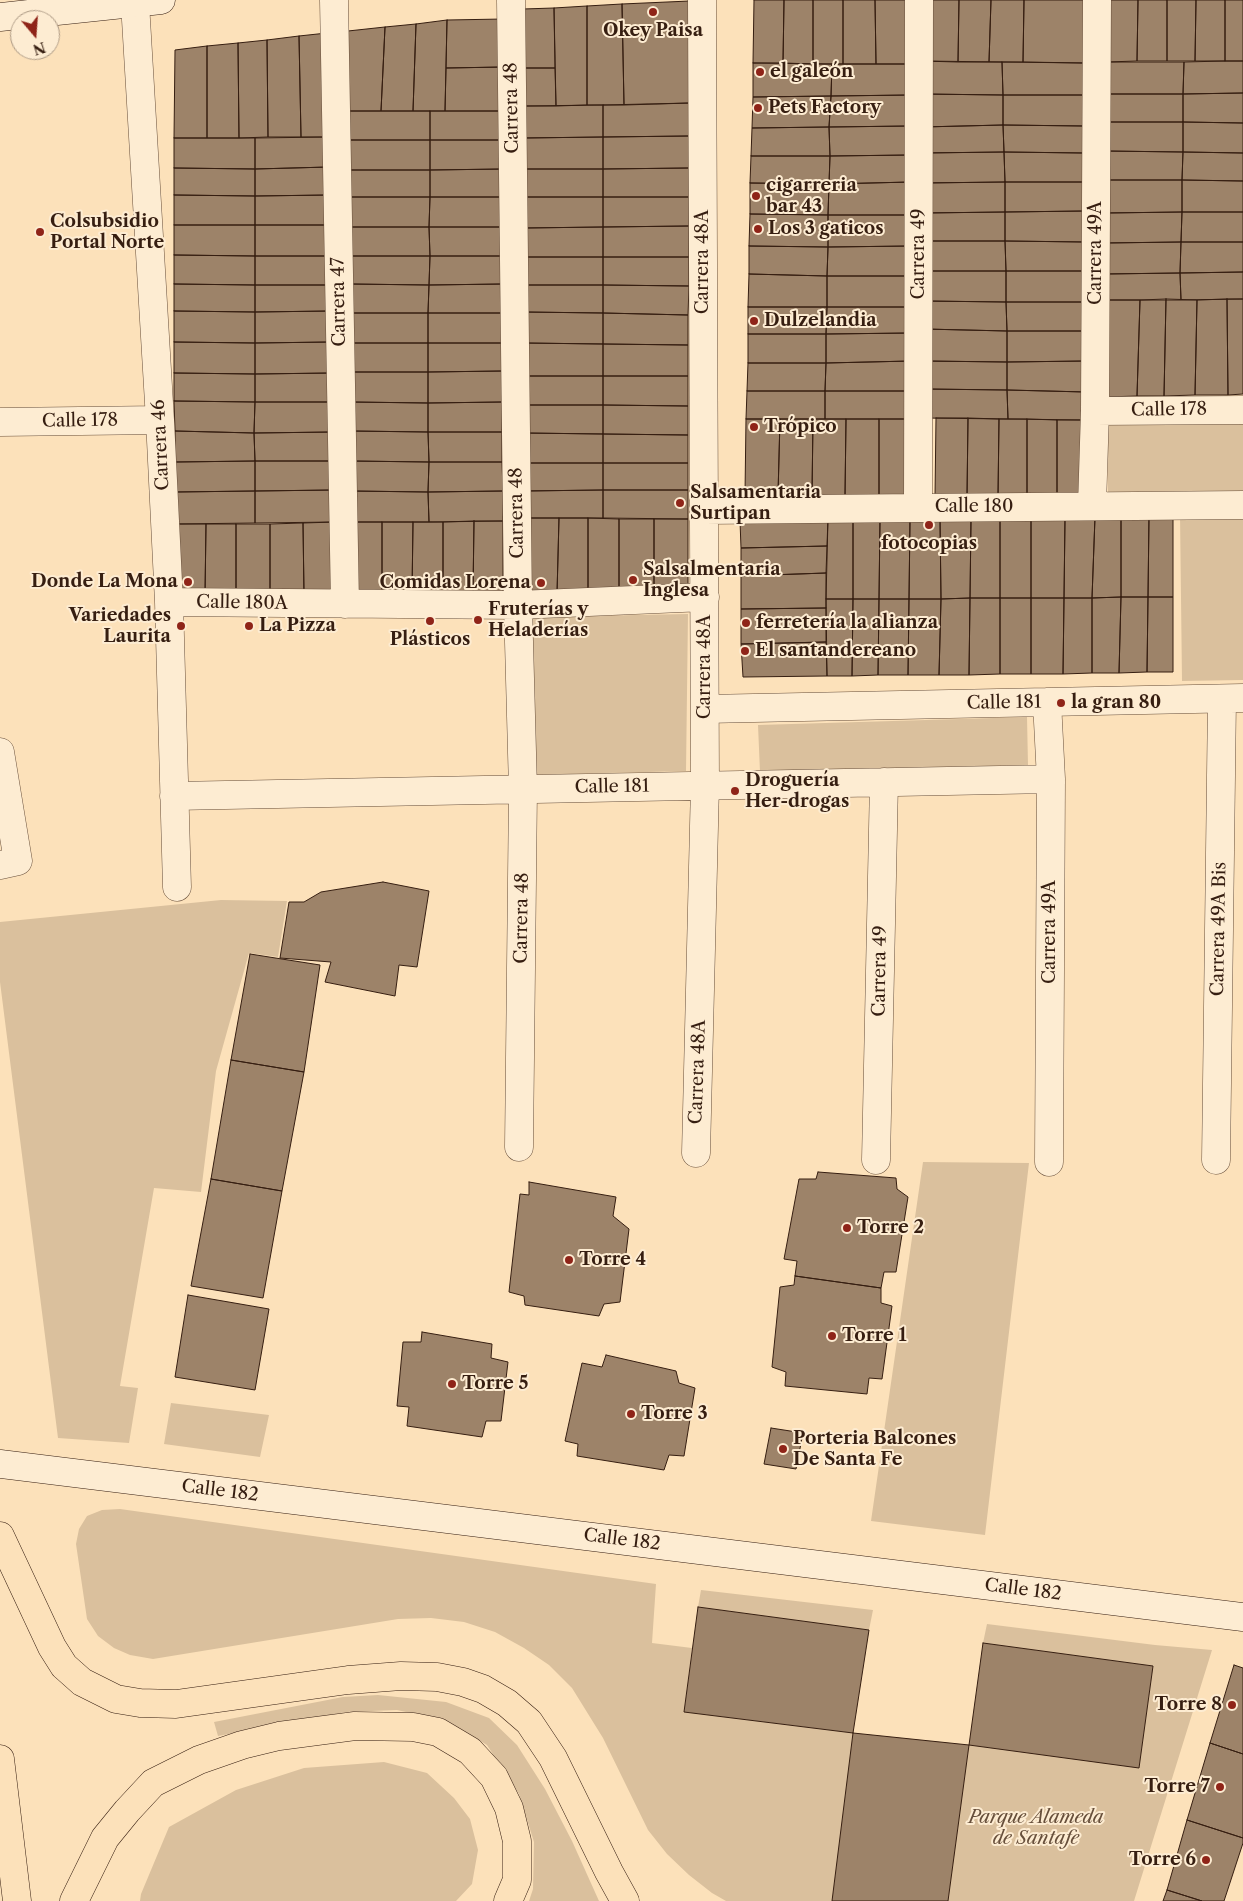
<!DOCTYPE html>
<html>
<head>
<meta charset="utf-8">
<style>
  body { margin:0 }
  #map { position:relative; width:1243px; height:1901px; overflow:hidden; background:#fce1ba; font-family:"Libre Caslon Text",serif }
  canvas { display:block }
  .north { position:absolute; left:10px; top:10px; width:50px; height:50px; box-sizing:border-box; background:#fdecd2; border:1px solid #ad9a85; border-radius:50%; rotate:162deg; font-size:14px; font-weight:700; line-height:20px; text-align:center; color:#361e11 }
  .north::after { content:''; display:block; margin:auto; width:18px; height:22px; background:#8f2418; clip-path:polygon(50% 0,100% 100%,50% 72%,0 100%) }
</style>
</head>
<body>
<div id="map">
<canvas width="1243" height="1901"></canvas>
<div class="north">N</div>
</div>
<script>
const c = document.querySelector('canvas').getContext('2d');
c.lineJoin = 'round';
function fill(path, color) { c.fillStyle = color; c.fill(path, 'evenodd'); }
const shape = rows => new Path2D(rows.map(r => 'M' + r).join(''));
function stroke(path, color, width, dash) { c.strokeStyle = color; c.lineWidth = width; c.lineCap = dash ? 'butt' : 'round'; c.setLineDash(dash || []); c.stroke(path); }
function write(font, color, halo, rows, align = 'center') {
  c.font = font + ' "Libre Caslon Text",serif'; c.lineWidth = 4; c.setLineDash([]); c.textBaseline = 'middle'; c.strokeStyle = halo; c.fillStyle = color; for (const [text, x, y, turn = 0] of rows) {
    c.save(); c.translate(x, y); c.rotate((+turn || 0) * Math.PI / 180); c.textAlign = isNaN(turn) ? turn : align; if (halo) c.strokeText(text, 0, 0); c.fillText(text, 0, 0); c.restore();
  }
}
fill(shape([
  [1243,422,1243,496,1108,499,1108,423],
  [1243,512,1243,680,1182,681,1180,514],
  [688,614,686,771,531,775,529,617],
  [1027,717,1028,765,760,772,758,725],
  [221,900,287,901,278,957,249,953,216,1071,201,1192,154,1188,120,1386,138,1388,129,1443,58,1438,0,982,0,922],
  [923,1162,1029,1163,985,1535,871,1521],
  [171,1403,269,1415,260,1457,164,1444],
  [120,1509,656,1584,652,1643,692,1648,684,1712,853,1733,832,1900,834,1901,726,1901,712,1893,689,1875,667,1854,648,1830,603,1738,572,1688,549,1665,524,1648,495,1632,464,1622,431,1618,398,1619,153,1659,130,1655,114,1648,98,1636,87,1619,76,1544,79,1529,87,1516,102,1510],
  [701,1590,873,1610,869,1630,698,1607],
  [987,1624,1155,1645,1212,1650,1134,1901,948,1901,969,1745,1139,1767,1153,1666,983,1643],
  [378,1695,446,1702,489,1718,517,1745,545,1789,572,1841,599,1901,529,1901,533,1889,534,1842,519,1794,487,1745,447,1721,397,1710,346,1712,218,1736,214,1722,343,1697],
  [384,1762,427,1773,454,1798,470,1819,478,1850,472,1884,456,1901,140,1901,141,1894,169,1827,236,1790,304,1768]
]), '#dac09d');
const building = shape([
  [754,0,784,0,783,63,753,63,754,0],
  [784,0,813,0,813,64,783,63,784,0],
  [813,0,843,0,843,64,813,64,813,0],
  [843,0,875,0,876,64,843,64,843,0],
  [875,0,913,0,911,64,876,64,875,0],
  [921,0,959,0,958,62,921,61,921,0],
  [959,0,991,0,989,62,958,62,959,0],
  [991,0,1024,0,1023,62,989,62,991,0],
  [1024,0,1086,0,1084,63,1023,62,1024,0],
  [1107,0,1138,0,1137,61,1107,62,1107,0],
  [1138,0,1167,0,1167,61,1137,61,1138,0],
  [1167,0,1196,0,1195,61,1167,61,1167,0],
  [1196,0,1225,0,1225,61,1195,61,1196,0],
  [1225,0,1243,0,1243,61,1225,61,1225,0],
  [690,1,690,103,624,105,622,4,690,1],
  [622,4,624,105,587,105,587,6,622,4],
  [587,6,587,105,556,106,554,8,587,6],
  [554,8,555,68,524,68,523,9,554,8],
  [504,19,504,67,446,68,447,20,504,19],
  [447,20,445,111,413,111,416,24,447,20],
  [416,24,413,111,381,111,385,27,416,24],
  [385,27,381,111,349,111,348,31,385,27],
  [327,33,328,137,301,137,299,36,327,33],
  [299,36,301,137,268,137,267,40,299,36],
  [267,40,268,137,239,138,238,43,267,40],
  [238,43,239,138,207,138,207,46,238,43],
  [207,46,207,138,174,138,175,50,207,46],
  [921,61,1002,62,1003,95,922,94,921,61],
  [1225,61,1243,61,1243,93,1183,94,1184,62,1225,61],
  [1002,62,1084,63,1084,95,1003,95,1002,62],
  [1107,62,1184,62,1183,94,1106,94,1107,62],
  [753,63,832,64,831,96,753,97,753,63],
  [832,64,911,64,911,95,831,96,832,64],
  [504,67,504,111,445,111,446,68,504,67],
  [524,68,555,68,556,106,524,106,524,68],
  [1243,93,1243,123,1183,122,1183,94,1243,93],
  [922,94,1003,95,1003,125,922,127,922,94],
  [1106,94,1183,94,1183,122,1106,122,1106,94],
  [911,95,910,126,829,127,831,96,911,95],
  [1003,95,1084,95,1084,126,1003,125,1003,95],
  [831,96,829,127,752,128,753,97,831,96],
  [690,103,689,136,603,137,603,105,690,103],
  [603,105,603,137,523,138,524,106,603,105],
  [349,111,430,111,430,140,350,140,349,111],
  [430,111,504,111,503,140,430,140,430,111],
  [1106,122,1183,122,1183,152,1105,151,1106,122],
  [1183,122,1243,123,1243,153,1183,152,1183,122],
  [1003,125,1084,126,1084,153,1004,152,1003,125],
  [1003,125,1004,152,922,153,922,127,1003,125],
  [910,126,911,155,830,156,829,127,910,126],
  [829,127,830,156,751,156,752,128,829,127],
  [689,136,689,168,603,169,603,137,689,136],
  [328,137,329,167,255,169,255,138,328,137],
  [603,137,603,169,523,169,523,138,603,137],
  [174,138,255,138,255,169,174,168,174,138],
  [350,140,430,140,430,170,350,170,350,140],
  [430,140,503,140,504,169,430,170,430,140],
  [1105,151,1183,152,1182,180,1105,180,1105,151],
  [1004,152,1084,153,1085,182,1005,182,1004,152],
  [1004,152,1005,182,922,183,922,153,1004,152],
  [1183,152,1243,153,1243,181,1182,180,1183,152],
  [911,155,911,182,829,184,830,156,911,155],
  [751,156,830,156,829,184,750,183,751,156],
  [329,167,329,195,255,196,255,169,329,167],
  [174,168,255,169,255,196,174,195,174,168],
  [689,168,689,197,603,197,603,169,689,168],
  [504,169,504,197,430,197,430,170,504,169],
  [523,169,603,169,603,197,523,197,523,169],
  [350,170,430,170,430,197,350,197,350,170],
  [1105,180,1182,180,1182,212,1105,213,1105,180],
  [1182,180,1243,181,1243,212,1182,212,1182,180],
  [911,182,911,215,828,215,829,184,911,182],
  [1005,182,1085,182,1085,211,1005,212,1005,182],
  [1005,182,1005,212,923,213,922,183,1005,182],
  [750,183,829,184,828,215,750,214,750,183],
  [174,195,255,196,255,225,174,225,174,195],
  [329,195,330,225,255,225,255,196,329,195],
  [350,197,430,197,429,227,350,227,350,197],
  [430,197,504,197,503,227,429,227,430,197],
  [523,197,603,197,603,227,524,228,523,197],
  [603,197,689,197,689,226,603,227,603,197],
  [1085,211,1085,242,1005,241,1005,212,1085,211],
  [1005,212,1005,241,923,241,923,213,1005,212],
  [1182,212,1243,212,1243,242,1181,242,1182,212],
  [1182,212,1181,242,1104,243,1105,213,1182,212],
  [750,214,828,215,828,247,749,246,750,214],
  [828,215,911,215,911,246,828,247,828,215],
  [174,225,255,225,255,256,174,255,174,225],
  [255,225,330,225,330,256,255,256,255,225],
  [689,226,689,257,603,257,603,227,689,226],
  [350,227,429,227,430,256,351,256,350,227],
  [429,227,503,227,503,256,430,256,429,227],
  [603,227,603,257,523,257,524,228,603,227],
  [923,241,1005,241,1006,271,923,271,923,241],
  [1005,241,1085,242,1085,271,1006,271,1005,241],
  [1181,242,1180,273,1104,274,1104,243,1181,242],
  [1181,242,1243,242,1243,272,1180,273,1181,242],
  [749,246,828,247,827,276,749,274,749,246],
  [911,246,910,276,827,276,828,247,911,246],
  [174,255,255,256,255,285,174,284,174,255],
  [255,256,330,256,330,285,255,285,255,256],
  [351,256,430,256,429,285,350,284,351,256],
  [430,256,503,256,503,284,429,285,430,256],
  [523,257,603,257,603,285,523,285,523,257],
  [603,257,689,257,689,286,603,285,603,257],
  [923,271,1006,271,1006,302,924,301,923,271],
  [1006,271,1085,271,1086,302,1006,302,1006,271],
  [1243,272,1243,299,1181,300,1180,273,1243,272],
  [1180,273,1181,300,1108,300,1104,274,1180,273],
  [749,274,827,276,827,307,748,307,749,274],
  [827,276,910,276,911,307,827,307,827,276],
  [174,284,255,285,255,312,174,311,174,284],
  [350,284,429,285,428,313,350,313,350,284],
  [503,284,503,313,428,313,429,285,503,284],
  [255,285,330,285,331,311,255,312,255,285],
  [523,285,603,285,603,313,524,312,523,285],
  [603,285,689,286,688,315,603,313,603,285],
  [1166,299,1197,300,1195,395,1164,396,1166,299],
  [1166,299,1164,396,1137,396,1140,300,1166,299],
  [1227,299,1243,299,1243,394,1228,395,1227,299],
  [1227,299,1228,395,1195,395,1197,300,1227,299],
  [1108,300,1140,300,1137,396,1107,397,1108,300],
  [924,301,1006,302,1007,331,924,329,924,301],
  [1006,302,1086,302,1086,331,1007,331,1006,302],
  [748,307,827,307,826,334,748,334,748,307],
  [827,307,911,307,911,333,826,334,827,307],
  [174,311,255,312,255,343,174,342,174,311],
  [331,311,331,342,255,343,255,312,331,311],
  [524,312,603,313,603,344,524,343,524,312],
  [350,313,428,313,428,343,351,343,350,313],
  [428,313,503,313,503,343,428,343,428,313],
  [603,313,688,315,688,345,603,344,603,313],
  [924,329,1007,331,1007,362,924,361,924,329],
  [1007,331,1086,331,1086,361,1007,362,1007,331],
  [911,333,911,361,826,363,826,334,911,333],
  [748,334,826,334,826,363,748,363,748,334],
  [174,342,255,343,255,374,174,373,174,342],
  [331,342,332,373,255,374,255,343,331,342],
  [351,343,428,343,428,372,350,372,351,343],
  [428,343,503,343,503,371,428,372,428,343],
  [524,343,603,344,603,376,524,376,524,343],
  [603,344,688,345,688,376,603,376,603,344],
  [911,361,911,391,825,391,826,363,911,361],
  [924,361,1007,362,1007,390,925,389,924,361],
  [1086,361,1086,392,1007,390,1007,362,1086,361],
  [748,363,826,363,825,391,747,391,748,363],
  [503,371,502,402,428,403,428,372,503,371],
  [350,372,428,372,428,403,351,402,350,372],
  [174,373,255,374,255,402,174,401,174,373],
  [332,373,333,402,255,402,255,374,332,373],
  [524,376,603,376,603,405,524,405,524,376],
  [603,376,688,376,688,406,603,405,603,376],
  [925,389,1007,390,1008,419,925,418,925,389],
  [1007,390,1086,392,1086,420,1008,419,1007,390],
  [747,391,825,391,825,419,746,419,747,391],
  [825,391,911,391,911,419,825,419,825,391],
  [174,401,255,402,254,433,175,431,174,401],
  [255,402,333,402,333,432,254,433,255,402],
  [351,402,428,403,428,432,351,431,351,402],
  [502,402,502,432,428,432,428,403,502,402],
  [524,405,603,405,603,434,524,433,524,405],
  [603,405,688,406,688,435,603,434,603,405],
  [936,418,968,418,967,497,935,497,936,418],
  [968,418,999,419,998,497,967,497,968,418],
  [746,419,780,419,778,495,745,494,746,419],
  [780,419,813,419,812,495,778,495,780,419],
  [813,419,846,419,845,496,812,495,813,419],
  [846,419,879,419,879,496,845,496,846,419],
  [879,419,911,419,911,496,879,496,879,419],
  [999,419,1027,419,1027,497,998,497,999,419],
  [1027,419,1057,420,1057,497,1027,497,1027,419],
  [1057,420,1086,420,1086,497,1057,497,1057,420],
  [175,431,254,433,255,461,175,462,175,431],
  [351,431,428,432,429,462,351,461,351,431],
  [333,432,334,461,255,461,254,433,333,432],
  [428,432,502,432,502,462,429,462,428,432],
  [524,433,603,434,603,463,524,463,524,433],
  [603,434,688,435,688,463,603,463,603,434],
  [255,461,334,461,334,490,255,491,255,461],
  [255,461,255,491,175,492,175,462,255,461],
  [351,461,429,462,428,492,351,491,351,461],
  [429,462,502,462,503,491,428,492,429,462],
  [524,463,603,463,603,490,524,491,524,463],
  [603,463,688,463,688,490,603,490,603,463],
  [334,490,335,522,255,523,255,491,334,490],
  [603,490,688,490,688,519,603,518,603,490],
  [603,490,603,518,524,518,524,491,603,490],
  [255,491,255,523,175,524,175,492,255,491],
  [351,491,428,492,429,522,351,522,351,491],
  [503,491,503,521,429,522,428,492,503,491],
  [1121,516,1149,516,1148,597,1121,597,1121,516],
  [1121,516,1121,597,1092,598,1095,517,1121,516],
  [1149,516,1173,516,1173,597,1148,597,1149,516],
  [1095,517,1092,598,1064,598,1065,518,1095,517],
  [524,518,559,518,557,594,524,595,524,518],
  [559,518,588,518,588,594,557,594,559,518],
  [588,518,619,519,619,594,588,594,588,518],
  [828,518,827,546,741,548,740,521,828,518],
  [828,518,853,519,853,599,826,599,828,518],
  [1000,518,1031,518,1031,598,1000,598,1000,518],
  [1000,518,1000,598,970,598,971,519,1000,518],
  [1031,518,1065,518,1064,598,1031,598,1031,518],
  [619,519,654,519,654,593,619,594,619,519],
  [654,519,688,519,688,594,654,593,654,519],
  [853,519,880,519,879,599,853,599,853,519],
  [880,519,910,519,909,599,879,599,880,519],
  [910,519,940,519,941,599,909,599,910,519],
  [940,519,971,519,970,598,941,599,940,519],
  [474,521,503,521,503,593,473,593,474,521],
  [474,521,473,593,443,594,443,522,474,521],
  [335,522,336,595,304,595,303,523,335,522],
  [351,522,382,522,382,594,351,594,351,522],
  [382,522,413,522,412,594,382,594,382,522],
  [413,522,443,522,443,594,412,594,413,522],
  [303,523,304,595,270,595,270,524,303,523],
  [175,524,206,524,205,595,174,594,175,524],
  [206,524,236,524,236,595,205,595,206,524],
  [236,524,270,524,270,595,236,595,236,524],
  [827,546,826,573,741,576,741,548,827,546],
  [826,573,826,608,741,609,741,576,826,573],
  [1121,597,1148,597,1147,672,1119,673,1121,597],
  [1121,597,1119,673,1092,673,1092,598,1121,597],
  [1148,597,1173,597,1173,672,1147,672,1148,597],
  [970,598,1000,598,1000,674,969,675,970,598],
  [970,598,969,675,939,675,941,599,970,598],
  [1000,598,1031,598,1031,674,1000,674,1000,598],
  [1031,598,1064,598,1063,674,1031,674,1031,598],
  [1064,598,1092,598,1092,673,1063,674,1064,598],
  [826,599,853,599,852,676,827,676,826,599],
  [853,599,879,599,878,675,852,676,853,599],
  [879,599,909,599,908,675,878,675,879,599],
  [909,599,941,599,939,675,908,675,909,599],
  [826,608,826,642,741,644,741,609,826,608],
  [826,642,827,676,743,677,741,644,826,642],
  [383,882,429,891,417,967,399,965,395,996,325,982,331,962,280,958,289,902,304,902,321,892,383,882],
  [250,954,320,965,304,1072,231,1060,250,954],
  [231,1060,304,1072,282,1191,211,1179,231,1060],
  [818,1172,896,1178,897,1189,908,1197,896,1272,884,1272,881,1288,795,1276,797,1261,784,1259,799,1179,816,1179,818,1172],
  [211,1179,282,1191,263,1298,191,1286,211,1179],
  [529,1182,616,1197,613,1216,629,1229,620,1302,604,1304,599,1316,525,1305,524,1296,509,1292,520,1194,529,1195,529,1182],
  [795,1276,881,1288,881,1303,892,1306,882,1379,869,1378,867,1394,785,1386,786,1372,772,1367,780,1287,794,1285,795,1276],
  [188,1295,269,1309,255,1390,175,1377,188,1295],
  [422,1332,492,1344,491,1358,508,1362,501,1421,486,1421,482,1437,407,1426,409,1407,397,1406,403,1342,421,1342,422,1332],
  [606,1355,676,1371,679,1383,695,1388,684,1456,669,1455,664,1470,577,1456,578,1444,565,1441,582,1363,602,1367,606,1355],
  [771,1428,803,1433,796,1469,764,1464,771,1428],
  [698,1607,869,1630,853,1733,684,1712,698,1607],
  [983,1643,1153,1666,1139,1768,969,1745,983,1643],
  [1234,1665,1243,1668,1243,1754,1210,1743,1234,1665],
  [853,1733,969,1745,948,1901,832,1901,853,1733],
  [1210,1743,1243,1754,1243,1838,1187,1820,1210,1743],
  [1187,1820,1243,1838,1243,1843,1224,1901,1202,1901,1167,1890,1187,1820],
  [1167,1890,1202,1901,1163,1901,1167,1890]
]);
fill(building, '#9d8369');
stroke(building, '#361e11', 1);
const street = shape([
  [334,0,345,604],
  [511,0,518,605,523,789,519,1147],
  [135,3,160,420,169,602,177,887],
  [1095,411,1243,410],
  [0,422,160,420],
  [1092,506,1095,411,1097,0],
  [918,507,919,0],
  [705,510,1243,505],
  [169,602,518,605,705,597],
  [1047,702,1051,779,1049,1162],
  [705,709,1243,698],
  [0,752,18,861,0,865],
  [174,796,1051,779],
  [696,1153,705,785,702,0],
  [876,1160,884,782],
  [1216,1160,1222,699]
]);
const secondary = shape([
  [0,17,161,0],
  [0,1464,1243,1617]
]);
const highway = shape([
  [0,1536,52,1647,64,1666,82,1682,116,1699,140,1703,176,1704,348,1680,401,1676,437,1677,463,1682,483,1689,507,1703,529,1722,553,1758,609,1872,625,1901],
  [0,1759,17,1901],
  [74,1901,105,1838,127,1811,153,1783,199,1760,242,1745,279,1736,355,1726,413,1727,438,1732,470,1751,494,1777,509,1808,517,1841,517,1880,508,1901]
]);
stroke(street, '#684f3b', 29);
stroke(secondary, '#361e11', 29);
stroke(highway, '#361e11', 29);
stroke(street, '#fdecd2', 28);
stroke(secondary, '#fdecd2', 28);
stroke(highway, '#fce1ba', 28);
for (const [x, y, r, color] of [
  [653,12,5,"#8f2418"],
  [760,72,5,"#8f2418"],
  [758,108,5,"#8f2418"],
  [756,196,5,"#8f2418"],
  [758,229,5,"#8f2418"],
  [40,232,5,"#8f2418"],
  [754,321,5,"#8f2418"],
  [754,427,5,"#8f2418"],
  [680,503,5,"#8f2418"],
  [929,525,5,"#8f2418"],
  [633,580,5,"#8f2418"],
  [188,582,5,"#8f2418"],
  [541,583,5,"#8f2418"],
  [478,620,5,"#8f2418"],
  [430,621,5,"#8f2418"],
  [746,623,5,"#8f2418"],
  [181,626,5,"#8f2418"],
  [249,626,5,"#8f2418"],
  [745,651,5,"#8f2418"],
  [1061,703,5,"#8f2418"],
  [735,791,5,"#8f2418"],
  [847,1228,5,"#8f2418"],
  [569,1260,5,"#8f2418"],
  [832,1336,5,"#8f2418"],
  [452,1384,5,"#8f2418"],
  [631,1414,5,"#8f2418"],
  [783,1449,5,"#8f2418"],
  [1232,1705,5,"#8f2418"],
  [1220,1787,5,"#8f2418"],
  [1206,1860,5,"#8f2418"]
]) { const dot = new Path2D(); dot.arc(x, y, r, 0, 2 * Math.PI); c.fillStyle = color; c.fill(dot); stroke(dot, '#fdecd2', 2); }
write('bold 18px', '#361e11', '#fdecd2', [
  ["Okey Paisa",653,31,"center"],
  ["el galeón",770,72],
  ["Pets Factory",768,108],
  ["cigarreria",766,186],
  ["bar 43",766,207],
  ["Colsubsidio",50,222],
  ["Portal Norte",50,243],
  ["Los 3 gaticos",768,229],
  ["Dulzelandia",764,321],
  ["Trópico",764,427],
  ["Salsamentaria",690,493],
  ["Surtipan",690,514],
  ["fotocopias",929,544,"center"],
  ["Salsalmentaria",643,570],
  ["Inglesa",643,591],
  ["Donde La Mona",178,582,"right"],
  ["Comidas Lorena",531,583,"right"],
  ["Fruterías y",488,610],
  ["Heladerías",488,631],
  ["Variedades",171,616,"right"],
  ["Laurita",171,637,"right"],
  ["ferretería la alianza",756,623],
  ["La Pizza",259,626],
  ["Plásticos",430,640,"center"],
  ["El santandereano",755,651],
  ["la gran 80",1071,703],
  ["Droguería",745,781],
  ["Her-drogas",745,802],
  ["Torre 2",857,1228],
  ["Torre 4",579,1260],
  ["Torre 1",842,1336],
  ["Torre 5",462,1384],
  ["Torre 3",641,1414],
  ["Porteria Balcones",793,1439],
  ["De Santa Fe",793,1460],
  ["Torre 8",1222,1705,"right"],
  ["Torre 7",1210,1787,"right"],
  ["Torre 6",1196,1860,"right"]
], 'left');
write('18px', '#361e11', '#fdecd2', [
  ["Carrera 48",512,108,-91],
  ["Carrera 49A",1096,253,-90],
  ["Carrera 49",919,254,-90],
  ["Carrera 48A",703,262,-90],
  ["Carrera 47",339,302,-91],
  ["Calle 178",1169,410,-1],
  ["Calle 178",80,421,-1],
  ["Carrera 46",161,445,-93],
  ["Calle 180",974,507],
  ["Carrera 48",517,513,-91],
  ["Calle 180A",242,603,1],
  ["Carrera 48A",705,667,-90],
  ["Calle 181",1004,703,-1],
  ["Calle 181",612,787,-1],
  ["Carrera 48",522,918,-89],
  ["Carrera 49A Bis",1219,929,-89],
  ["Carrera 49A",1050,932,-90],
  ["Carrera 49",880,971,-89],
  ["Carrera 48A",698,1072,-88],
  ["Calle 182",220,1491,7],
  ["Calle 182",622,1540,7],
  ["Calle 182",1023,1590,7]
]);
write('italic 18px', '#674f3b', '#fdecd2', [
  ["Parque Alameda",1036,1818],
  ["de Santafe",1036,1839]
]);
</script>
</body>
</html>
